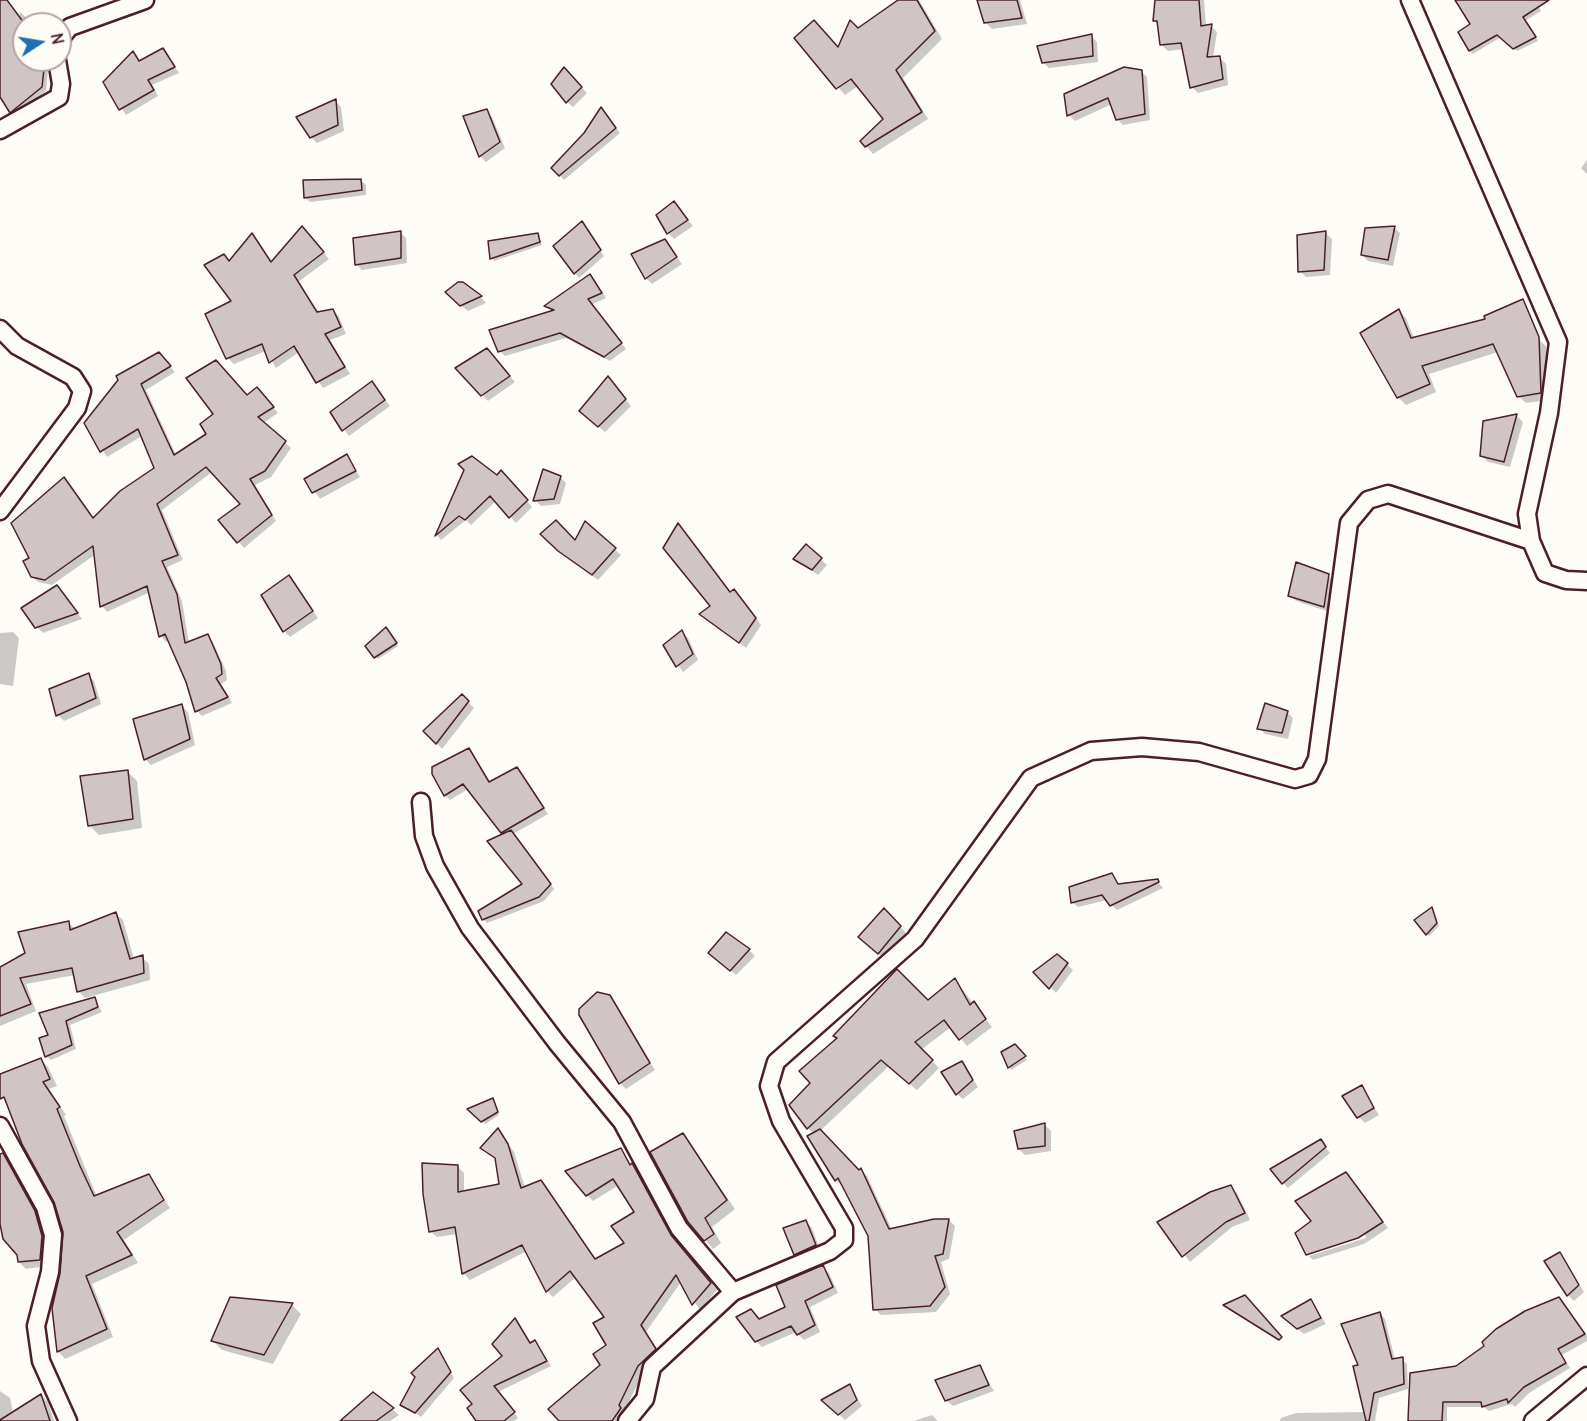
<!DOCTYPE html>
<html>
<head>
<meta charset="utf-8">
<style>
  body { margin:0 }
  #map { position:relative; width:1587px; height:1421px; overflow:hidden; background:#fdfcf7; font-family:Delius,sans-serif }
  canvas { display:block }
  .north { position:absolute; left:12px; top:12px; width:60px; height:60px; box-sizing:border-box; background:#fdfcf7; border:2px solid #b5a4a5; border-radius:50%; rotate:78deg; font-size:16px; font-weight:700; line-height:24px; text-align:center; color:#4a1f2b }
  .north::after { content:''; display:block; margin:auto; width:21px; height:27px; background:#1f6fb2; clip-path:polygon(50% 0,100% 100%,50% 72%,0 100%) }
</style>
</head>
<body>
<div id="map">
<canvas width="1587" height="1421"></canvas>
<div class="north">N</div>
</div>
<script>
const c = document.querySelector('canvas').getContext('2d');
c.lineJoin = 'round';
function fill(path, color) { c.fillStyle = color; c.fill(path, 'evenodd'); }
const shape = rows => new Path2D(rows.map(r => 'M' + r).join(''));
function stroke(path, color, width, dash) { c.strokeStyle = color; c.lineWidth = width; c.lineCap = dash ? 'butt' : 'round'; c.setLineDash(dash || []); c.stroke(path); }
fill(shape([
  [901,0,919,0,942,39,903,78,928,119,873,154,862,141,885,119,858,86,845,95,796,39,838,49,858,30],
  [991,0,1020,0,1027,24,992,29,986,23],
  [1156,0,1204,0,1206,27,1211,26,1217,32,1213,58,1220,58,1226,64,1228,85,1198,93,1192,87,1184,49,1168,51,1162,45,1160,26,1154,21],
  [1457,0,1535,0,1541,11,1525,21,1538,41,1517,51,1501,37,1473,54,1470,51,1472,24],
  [21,12,31,24,24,24,24,43,11,31],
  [1091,36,1097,42,1098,62,1049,68,1043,62],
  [162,50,179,73,152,85,158,96,126,115,105,82,133,54,140,62],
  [28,60,42,60,48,69,46,91,15,116,0,94,0,70],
  [1141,71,1147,77,1150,120,1123,125,1117,119,1112,104,1075,121,1069,115],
  [570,75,587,93,573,107,567,102],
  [335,101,341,107,344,131,317,143,311,137],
  [486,111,492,117,505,148,486,162,480,156],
  [605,114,620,133,564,180,553,168],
  [1587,160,1587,174,1581,168],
  [361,180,366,185,366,195,310,202,305,197],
  [674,203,693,226,674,239,668,233],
  [582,223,604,256,579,278,555,246],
  [1394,228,1400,233,1393,266,1368,261,1362,255],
  [400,232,406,238,407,263,362,270,356,264],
  [1326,233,1332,239,1330,275,1306,277,1300,271],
  [308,234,329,259,298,282,318,313,333,310,339,317,346,334,330,340,350,374,323,388,299,352,276,368,266,351,234,364,228,358,233,302,230,263,252,235,272,263],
  [538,235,542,245,494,261,492,258],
  [664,241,682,264,652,284,646,278],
  [594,281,606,298,591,305,626,349,610,361,566,338,505,356,500,351,553,312,546,306],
  [462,284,481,297,486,303,468,311,452,298],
  [1399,311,1406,318,1414,338,1538,339,1546,346,1548,400,1526,403,1518,396,1498,352,1429,374,1436,392,1406,405,1398,397,1362,334],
  [158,354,175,372,146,390,176,455,263,395,278,413,263,423,291,448,271,477,255,485,276,521,244,548,220,520,242,504,212,472,162,510,183,560,167,567,182,601,189,643,207,636,213,642,226,671,227,680,221,684,232,703,202,716,197,711,169,640,166,642,161,636,150,592,107,612,102,606,96,554,52,585,38,582,32,576,31,558,64,479,94,519,156,469,142,436,107,457,86,423,120,380,118,377],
  [492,356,515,382,488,401,458,369],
  [372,383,390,406,349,436,332,413],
  [614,384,631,406,605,432,587,417],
  [1517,416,1523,422,1510,467,1488,462,1481,455,1484,422],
  [346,456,360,477,320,499,306,479],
  [466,470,506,477,532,507,516,523,496,501,471,525,466,520,441,540,437,535],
  [560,477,566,483,560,504,541,506,535,500],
  [585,523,621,555,598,580,565,556],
  [807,546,827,565,818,575,796,559],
  [1328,575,1334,582,1330,612,1296,601,1290,595],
  [289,577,318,618,290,637,284,631],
  [57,587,82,619,43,633,37,627],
  [731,594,740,597,761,625,746,648,701,614],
  [388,631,398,646,378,659,367,646],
  [13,632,19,638,13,686,0,684,0,633],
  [682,632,688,638,698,660,683,672,665,645],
  [88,675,94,681,101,704,64,721,58,715,51,690],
  [462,696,474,708,442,749,425,731],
  [182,706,188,712,195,745,151,765,145,759],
  [1287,712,1293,718,1288,739,1265,734,1259,728],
  [469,750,491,783,522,775,548,814,513,834,554,889,544,901,487,923,483,919,525,885,504,834,468,789,450,800,445,795],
  [128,772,137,781,142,828,99,835,89,825],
  [1111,874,1120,886,1157,881,1163,888,1117,910,1107,900,1078,907,1072,902],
  [1432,909,1439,926,1429,936,1427,934],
  [884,910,906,933,885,959,866,943],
  [116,914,123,920,134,959,142,957,149,964,150,980,85,998,78,991,75,975,26,984,36,1011,0,1026,0,978,69,923,75,929],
  [749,950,755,956,736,975,716,959],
  [1067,964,1073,970,1056,993,1035,972],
  [955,980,992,1027,967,1046,951,1027,921,1050,939,1068,917,1090,889,1066,820,1131,859,1172,861,1170,867,1176,892,1230,949,1220,955,1226,949,1259,941,1262,950,1294,936,1312,881,1315,875,1309,869,1236,843,1185,836,1181,809,1137,814,1134,808,1128,928,1002],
  [609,996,655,1070,626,1089,620,1083],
  [94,999,102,1012,70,1025,76,1049,51,1060,46,1056,50,1036,41,1014],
  [1015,1045,1027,1060,1011,1070,1003,1053],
  [41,1060,48,1067,57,1086,49,1089,66,1115,64,1116,97,1197,149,1176,170,1208,124,1240,138,1263,92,1284,113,1337,65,1359,58,1351,65,1232,56,1203,0,1091,0,1075],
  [962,1063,978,1087,963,1099,957,1094],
  [1361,1087,1379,1115,1365,1123,1359,1117],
  [492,1100,499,1115,485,1124,470,1109],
  [1045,1125,1051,1131,1051,1151,1025,1155,1019,1149],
  [498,1130,514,1152,525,1188,541,1182,547,1189,596,1260,627,1243,636,1213,619,1185,593,1201,587,1195,620,1150,638,1172,677,1243,717,1290,700,1310,681,1282,646,1332,662,1356,644,1372,619,1421,561,1421,602,1365,608,1345,606,1317,576,1277,553,1297,547,1291,527,1251,470,1280,464,1274,458,1234,437,1237,430,1231,457,1166,464,1173,464,1193,501,1185,497,1160,482,1148],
  [683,1134,735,1209,712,1227,721,1243,713,1249,689,1221],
  [1320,1141,1330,1153,1288,1188,1283,1183],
  [3,1155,10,1162,42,1220,49,1244,47,1266,26,1269,19,1262,18,1255,0,1218,0,1156],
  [1346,1174,1388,1228,1364,1244,1313,1260,1309,1256,1366,1238,1365,1235,1307,1253,1313,1221],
  [1231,1187,1237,1193,1250,1220,1232,1227,1190,1262,1160,1222],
  [806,1222,812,1228,821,1252,801,1260,795,1254],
  [1559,1254,1584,1292,1574,1301,1568,1295],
  [823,1267,829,1273,838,1293,810,1307,820,1332,804,1340,796,1332,762,1347,756,1341,760,1321,787,1307],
  [231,1298,292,1305,301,1314,273,1364,222,1350,213,1341],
  [1559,1299,1587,1336,1587,1341,1562,1355,1570,1368,1529,1393,1515,1407,1512,1404,1489,1411,1484,1407,1447,1407,1447,1421,1410,1421,1411,1388,1379,1398,1375,1421,1280,1421,1281,1418,1296,1413,1366,1412,1360,1366,1380,1314,1385,1319,1395,1360,1402,1359,1407,1364,1408,1388,1411,1388,1457,1368],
  [1311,1301,1326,1324,1304,1334,1289,1322],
  [515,1321,531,1344,534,1342,539,1347,551,1366,498,1392,518,1418,514,1421,477,1421,475,1404,504,1356],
  [438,1350,454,1378,421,1417,402,1404],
  [979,1367,994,1391,953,1406,946,1400],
  [850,1386,862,1406,845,1420,824,1401],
  [0,1391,10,1398,13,1413,41,1395,48,1402,54,1421,0,1421],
  [373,1394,399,1415,390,1421,343,1421],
  [932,1415,938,1421,914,1421]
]), '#0003');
const building = shape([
  [0,0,7,0,24,23,24,60,45,60,42,87,10,113,0,97,0,0],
  [898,0,917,0,935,31,896,70,922,112,865,147,860,141,883,119,851,79,836,89,794,38,814,20,838,47,850,20,858,28,898,0],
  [977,0,1017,0,1022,18,984,23,977,0],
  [1155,0,1199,0,1201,26,1212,24,1207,57,1220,56,1223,79,1190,88,1181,43,1160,45,1157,21,1153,21,1155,0],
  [1455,0,1549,0,1523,17,1536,37,1513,49,1497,35,1469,51,1458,32,1470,24,1455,0],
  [1092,34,1093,56,1042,63,1037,46,1092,34],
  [163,48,175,67,148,80,154,90,119,110,103,82,133,51,139,61,163,48],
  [564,67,582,87,566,103,551,84,564,67],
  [1124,67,1142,70,1145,114,1116,120,1108,98,1067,116,1064,94,1124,67],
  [336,99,338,125,310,138,296,117,336,99],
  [601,107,616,128,559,176,551,168,584,133,601,107],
  [487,109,500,142,479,157,463,116,487,109],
  [361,179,362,190,304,198,303,180,361,179],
  [674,201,688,220,667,234,656,215,674,201],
  [582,221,601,250,574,274,553,246,582,221],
  [302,226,324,252,294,275,317,312,333,309,341,327,325,334,345,367,316,383,294,346,269,363,262,344,226,359,205,314,231,301,204,265,224,254,229,261,252,233,271,262,302,226],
  [1395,226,1388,260,1361,255,1365,228,1395,226],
  [401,231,401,258,355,265,353,238,401,231],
  [1326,231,1324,270,1298,272,1297,235,1326,231],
  [538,233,540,242,490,259,488,241,538,233],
  [665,239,677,257,645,279,631,254,665,239],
  [590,274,602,293,588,299,622,343,604,357,560,333,498,352,489,330,554,310,544,306,590,274],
  [458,282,463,282,482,296,460,306,445,292,458,282],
  [1523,299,1539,337,1541,393,1517,397,1493,344,1422,366,1430,384,1397,398,1360,333,1399,309,1411,338,1485,319,1484,316,1523,299],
  [487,348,510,376,481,396,455,368,487,348],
  [159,352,171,366,141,384,174,455,206,434,200,424,213,414,186,378,216,360,247,395,257,387,274,407,258,417,286,441,265,471,250,479,272,515,237,543,218,520,240,504,206,467,157,504,178,555,162,561,177,594,185,643,208,634,221,664,222,674,216,678,228,697,195,712,186,682,165,634,159,637,147,586,100,607,93,546,45,580,31,577,23,561,29,558,11,523,64,477,93,518,120,491,154,468,138,429,100,452,84,423,118,380,116,376,159,352],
  [608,376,626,399,598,427,579,411,608,376],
  [372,381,385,400,342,431,330,412,372,381],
  [1517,414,1504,462,1480,456,1483,421,1517,414],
  [347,454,356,471,312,493,304,479,347,454],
  [472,456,497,475,501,470,528,500,509,518,490,496,465,520,459,516,435,536,464,470,458,464,472,456],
  [543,469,561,476,554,499,533,501,543,469],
  [556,520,575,540,585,521,616,548,592,575,558,551,540,534,556,520],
  [678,523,730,592,734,589,756,618,739,643,699,614,710,606,663,548,678,523],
  [806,544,822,558,812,570,793,559,806,544],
  [1296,562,1329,574,1324,607,1288,596,1296,562],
  [289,575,313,611,283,632,261,595,289,575],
  [57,585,78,613,35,628,21,608,57,585],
  [386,627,397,643,374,658,365,646,386,627],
  [682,630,693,654,676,667,663,645,682,630],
  [89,673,96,698,56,716,49,689,89,673],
  [462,694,469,701,436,744,423,731,462,694],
  [1265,703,1288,711,1282,733,1257,729,1265,703],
  [182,704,190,739,144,760,133,719,182,704],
  [469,748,489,782,517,767,544,808,501,833,463,784,444,796,432,774,432,767,469,748],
  [128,770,133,819,88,826,80,776,128,770],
  [511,830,551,884,539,897,482,920,478,911,522,884,487,841,511,830],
  [1112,873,1118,884,1158,879,1159,882,1110,906,1102,895,1071,903,1069,887,1112,873],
  [1432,907,1437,923,1426,935,1414,920,1432,907],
  [884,908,901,926,878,954,858,937,884,908],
  [116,912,130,959,143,955,144,973,77,992,72,968,20,978,31,1004,0,1016,0,967,25,953,18,932,69,921,70,930,116,912],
  [726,932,750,949,730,971,708,953,726,932],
  [1057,954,1068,963,1049,989,1033,972,1057,954],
  [897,969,928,1000,955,978,970,1005,974,1001,986,1019,959,1040,944,1020,915,1042,933,1060,909,1084,881,1060,807,1129,789,1105,810,1083,799,1071,837,1038,833,1036,897,969],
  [597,992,610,995,650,1063,619,1084,579,1015,579,1009,597,992],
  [95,997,98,1007,66,1021,72,1045,45,1057,39,1038,48,1035,39,1013,95,997],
  [1015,1044,1026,1056,1008,1068,1001,1052,1015,1044],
  [41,1058,50,1079,43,1082,60,1107,57,1109,80,1166,94,1196,149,1174,164,1200,117,1232,132,1255,86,1276,107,1329,57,1352,52,1308,60,1273,63,1232,54,1202,22,1144,4,1097,0,1099,0,1074,41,1058],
  [962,1061,973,1080,956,1095,941,1072,962,1061],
  [1362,1085,1374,1108,1357,1118,1342,1096,1362,1085],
  [493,1098,498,1112,481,1122,467,1109,493,1098],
  [1045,1123,1045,1146,1018,1149,1014,1131,1045,1123],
  [498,1128,508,1144,521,1188,541,1180,595,1259,624,1243,611,1226,634,1212,613,1179,586,1196,565,1171,621,1148,630,1165,632,1163,671,1235,711,1283,692,1305,676,1275,641,1325,656,1349,638,1366,619,1405,621,1408,612,1421,559,1421,548,1409,600,1365,593,1354,606,1345,593,1323,604,1317,570,1271,546,1292,522,1245,462,1274,455,1227,429,1232,423,1194,422,1163,458,1165,458,1192,499,1184,495,1158,480,1148,498,1128],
  [820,1129,859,1170,861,1168,889,1229,934,1219,949,1219,943,1254,935,1256,945,1287,930,1306,873,1310,868,1236,838,1178,835,1181,807,1136,820,1129],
  [683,1133,727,1200,705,1218,714,1234,704,1241,688,1222,650,1152,683,1133],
  [1321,1139,1326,1147,1282,1184,1270,1169,1321,1139],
  [3,1153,35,1211,42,1236,40,1260,18,1262,17,1255,3,1239,0,1224,0,1154,3,1153],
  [1346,1172,1383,1222,1358,1238,1306,1255,1295,1233,1311,1221,1295,1201,1346,1172],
  [1231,1185,1245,1213,1226,1222,1182,1257,1157,1222,1210,1192,1231,1185],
  [806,1220,816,1245,794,1255,783,1228,806,1220],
  [1560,1252,1579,1285,1567,1296,1544,1261,1560,1252],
  [823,1265,833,1287,805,1301,815,1325,797,1335,791,1326,755,1342,736,1317,751,1309,759,1319,785,1307,776,1285,823,1265],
  [1245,1295,1282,1337,1279,1340,1223,1305,1245,1295],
  [230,1297,293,1303,264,1355,211,1341,230,1297],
  [1559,1297,1585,1334,1558,1349,1566,1363,1524,1387,1508,1403,1507,1399,1482,1407,1481,1402,1443,1402,1442,1421,1408,1421,1410,1373,1456,1366,1484,1346,1482,1342,1496,1329,1525,1311,1559,1297],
  [1311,1299,1321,1318,1297,1329,1281,1316,1311,1299],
  [1380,1312,1392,1359,1403,1357,1404,1384,1374,1393,1369,1421,1366,1421,1353,1366,1358,1365,1341,1324,1380,1312],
  [515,1318,530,1343,535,1340,547,1361,494,1386,515,1412,504,1421,476,1421,467,1408,472,1404,460,1390,502,1356,492,1344,515,1318],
  [438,1348,451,1372,415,1413,400,1405,415,1377,411,1373,438,1348],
  [980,1365,989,1385,945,1401,935,1380,980,1365],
  [850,1384,857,1400,838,1415,821,1400,850,1384],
  [373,1392,394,1408,376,1421,340,1421,373,1392],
  [41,1394,50,1421,0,1421,0,1420,41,1394]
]);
fill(building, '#d0c5c4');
stroke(building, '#4a1f2b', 1.5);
const street = shape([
  [1410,0,1558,342,1549,413,1527,514,1531,541,1545,573,1566,580,1587,581],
  [60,39,70,27,145,0],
  [0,130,59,97,61,84,57,60],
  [0,329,17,346,73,377,82,391,77,408,0,511],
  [421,802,424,836,435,866,470,928,557,1043,622,1122,679,1228,733,1292],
  [0,1126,45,1207,53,1235,50,1272,36,1326,41,1361,68,1421],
  [627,1421,645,1399,652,1367,733,1292,830,1251,844,1240,844,1228,781,1121,769,1086,776,1062,915,939,1031,778,1091,751,1142,747,1199,752,1295,779,1309,775,1317,759,1349,523,1368,500,1388,494,1531,541],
  [1533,1421,1587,1376]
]);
stroke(street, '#4a1f2b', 21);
stroke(street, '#fdfcf7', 16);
</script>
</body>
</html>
